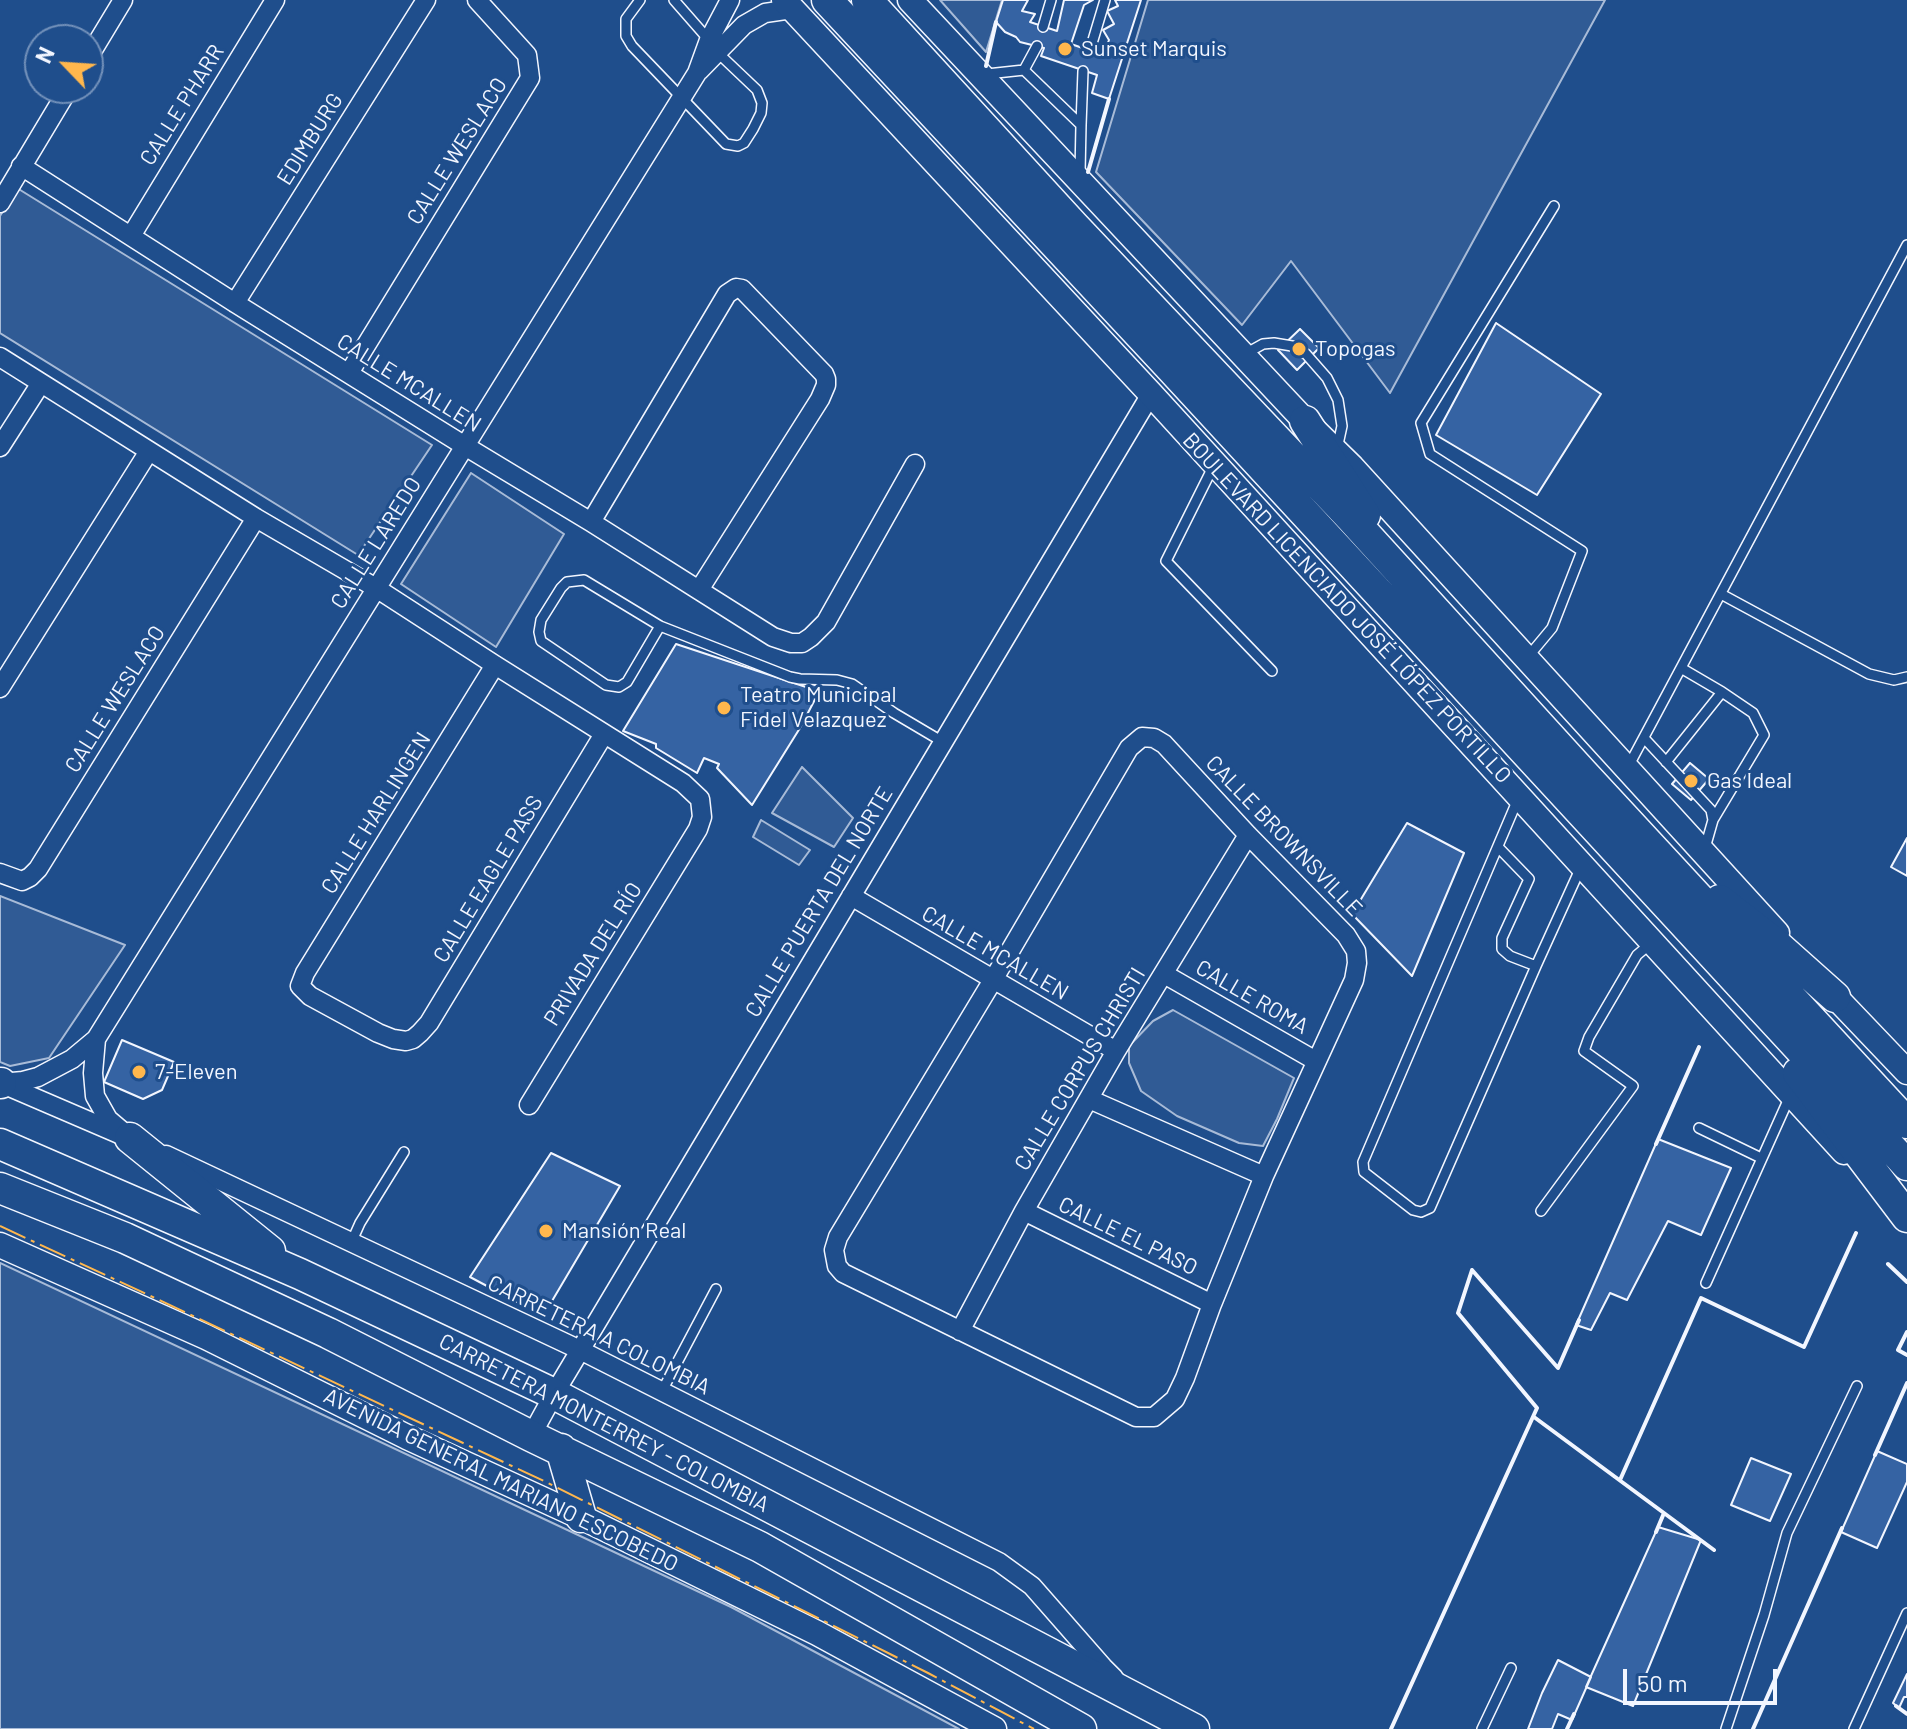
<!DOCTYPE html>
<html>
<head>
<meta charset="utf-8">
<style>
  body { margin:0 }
  #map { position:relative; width:1907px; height:1729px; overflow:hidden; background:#1f4e8c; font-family:Barlow,sans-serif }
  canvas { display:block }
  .north { position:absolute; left:24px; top:24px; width:80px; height:80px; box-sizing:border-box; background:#1f4e8c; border:2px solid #7391ba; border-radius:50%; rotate:295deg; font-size:22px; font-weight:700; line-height:32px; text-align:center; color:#f2f6ff }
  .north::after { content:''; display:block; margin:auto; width:28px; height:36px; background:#ffb74d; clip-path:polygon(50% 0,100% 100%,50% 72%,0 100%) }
  .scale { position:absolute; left:1623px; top:1669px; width:154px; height:36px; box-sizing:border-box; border:4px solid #f2f6ff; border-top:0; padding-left:10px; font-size:24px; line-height:28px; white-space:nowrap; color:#f2f6ff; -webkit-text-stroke:6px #1f4e8c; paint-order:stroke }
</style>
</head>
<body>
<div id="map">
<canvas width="1907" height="1729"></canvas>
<div class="north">N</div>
<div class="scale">50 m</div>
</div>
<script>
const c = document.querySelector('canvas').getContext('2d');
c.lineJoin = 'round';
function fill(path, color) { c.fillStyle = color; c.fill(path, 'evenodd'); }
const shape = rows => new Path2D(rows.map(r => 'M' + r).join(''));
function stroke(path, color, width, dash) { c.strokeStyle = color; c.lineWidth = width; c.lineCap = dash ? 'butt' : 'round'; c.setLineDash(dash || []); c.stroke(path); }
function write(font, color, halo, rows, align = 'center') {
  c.font = font + ' Barlow,sans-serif'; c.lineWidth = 6; c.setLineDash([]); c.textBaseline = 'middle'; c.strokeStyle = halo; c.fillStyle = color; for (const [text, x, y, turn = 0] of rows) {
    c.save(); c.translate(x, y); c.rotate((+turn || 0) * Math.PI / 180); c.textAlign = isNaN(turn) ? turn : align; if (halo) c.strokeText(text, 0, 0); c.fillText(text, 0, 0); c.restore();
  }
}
const green = shape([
  [940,0,1002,0,986,52,940,0],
  [1148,0,1605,0,1390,393,1291,261,1242,325,1096,172,1148,0],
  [17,188,432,445,358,555,0,333,0,216,17,188],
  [471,473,564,534,496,647,401,584,471,473],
  [802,767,853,818,834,847,772,813,802,767],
  [761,820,810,850,799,865,753,837,761,820],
  [0,896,125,945,49,1058,10,1066,0,1062,0,896],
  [1173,1010,1294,1078,1277,1119,1263,1146,1239,1143,1177,1116,1141,1091,1129,1063,1129,1046,1153,1021,1173,1010],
  [0,1263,731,1607,959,1729,0,1729,0,1263]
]);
fill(green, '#305b95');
stroke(green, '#a8bbd7', 2);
const building = shape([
  [1003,0,1028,0,1022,11,1035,14,1030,22,1057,31,1064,0,1093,0,1084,5,1071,44,1103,55,1109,40,1103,30,1114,24,1107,11,1118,6,1115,0,1141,0,1109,99,1092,93,1097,75,1041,56,1044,48,1020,42,1016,37,1005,32,996,22,1003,0],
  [1496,323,1601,394,1537,495,1436,435,1496,323],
  [1300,329,1319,348,1297,370,1278,350,1300,329],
  [676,644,809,688,811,683,821,688,800,728,752,805,717,768,719,764,704,758,697,773,656,748,656,744,623,731,676,644],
  [1690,763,1709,779,1691,800,1672,784,1690,763],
  [1407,823,1464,853,1412,976,1352,914,1407,823],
  [1907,838,1907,876,1891,867,1907,838],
  [122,1040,174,1062,162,1090,143,1099,104,1082,122,1040],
  [1658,1139,1731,1168,1701,1235,1668,1221,1627,1300,1610,1293,1591,1330,1576,1325,1658,1139],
  [551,1153,620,1186,552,1301,517,1302,470,1277,551,1153],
  [1877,1451,1907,1464,1907,1482,1877,1548,1841,1532,1877,1451],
  [1751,1458,1791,1474,1770,1521,1731,1505,1751,1458],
  [1658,1527,1701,1540,1633,1706,1586,1687,1658,1527],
  [1558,1660,1591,1677,1572,1720,1558,1714,1552,1729,1528,1729,1542,1693,1558,1660],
  [1907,1674,1907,1697,1904,1697,1899,1708,1893,1703,1907,1674]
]);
fill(building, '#3563a3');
stroke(building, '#f2f6ff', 2);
const service = shape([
  [640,0,626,19,626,36,632,46,726,144,738,146,744,143,753,129,761,113,762,103,757,90,717,52],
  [674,0,709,40],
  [1043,27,1051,0],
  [1090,50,1105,0],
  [1024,70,1037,46],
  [987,74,1024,70,1081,125,1080,173],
  [1081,125,1083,71],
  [1245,354,1263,344,1274,343,1292,346,1306,354,1327,378,1338,400,1342,426,1337,449],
  [1213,467,1166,561,1272,671],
  [1721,594,1869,674,1894,680,1907,677],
  [660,626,627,682,619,687,606,685,541,641,539,632,541,620,561,588,567,582,584,580,660,626,790,677,800,679,837,680,852,684,894,713,943,742],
  [1527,658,1552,628,1582,551,1430,454,1421,423,1554,206],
  [1681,668,1722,692],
  [1644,738,1711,810,1713,820,1705,848],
  [1666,762,1722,692,1753,713,1764,735,1713,820],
  [1628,767,1907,245],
  [1498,847,1529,879,1502,938,1502,949,1510,956,1536,966,1430,1208,1421,1212,1413,1210,1364,1172,1363,1162,1518,799],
  [1536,966,1581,867],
  [1699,1128,1761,1158],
  [1541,1211,1633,1086,1584,1051,1589,1037,1637,955,1650,944],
  [351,1243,360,1223,404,1152],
  [1706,1283,1790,1096],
  [662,1391,716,1289],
  [1482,1729,1511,1668],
  [1726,1729,1764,1615,1787,1533,1857,1386],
  [1854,1729,1907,1613]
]);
const minor = shape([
  [88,58,123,0],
  [699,71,744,25,765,13,792,9],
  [21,166,235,303,465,446,591,522,773,637,791,643,802,643,811,637,826,622,915,464],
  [0,203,69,88],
  [131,236,275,0],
  [235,303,426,0],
  [0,357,256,518,376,588,495,665,683,783,700,799,702,817,698,829,529,1105],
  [349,373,530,78,527,55,477,0],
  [0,447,41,383],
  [591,522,727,294,736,288,742,289,824,374,826,379,826,385,820,399,699,590],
  [495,665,305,973,300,986,310,996,378,1033,393,1039,406,1041,413,1039,420,1033,429,1023,604,734],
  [0,688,149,451],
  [1142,737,1154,738,1164,744,1248,835,1346,935,1356,951,1357,963,1354,980,1264,1176,1212,1304,1185,1378,1175,1399,1154,1417,1136,1417,843,1273,837,1266,834,1250,838,1237,993,980,1129,748,1142,737],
  [0,873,22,881,30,877,38,869,256,518],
  [851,896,1116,1051],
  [1164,974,1316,1061],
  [96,1039,93,1073,95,1096,108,1119,121,1130],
  [1,1083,23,1081,38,1077,72,1059,96,1039,697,73,709,40,730,0],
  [5,1085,140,1143],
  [1089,1099,1264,1176],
  [166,1155,580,1350,999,1562,1032,1586,1103,1667,1114,1678],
  [1024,1211,1212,1304],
  [960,1331,1024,1211,1116,1051,1248,835],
  [531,1436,554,1394,1151,394]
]);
const tertiary = shape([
  [784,0,1151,394,1844,1152],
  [910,0,1305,421,1352,467,1777,933],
  [1823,984,1907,1072],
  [0,1245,206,1337,407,1437,581,1517,817,1633,994,1729]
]);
const primary = shape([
  [0,1083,1,1083],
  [130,1138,270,1251],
  [0,1144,300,1274,554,1394,1194,1729],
  [0,1188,125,1238,328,1333,531,1436,760,1547,1081,1729],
  [561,1449,581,1517]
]);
const trunk = shape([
  [827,0,1168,365,1907,1165],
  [867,0,1074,226,1350,517,1583,773,1907,1123],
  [1305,421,1365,515],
  [1720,900,1770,939,1835,997],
  [1798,1073,1907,1217]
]);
stroke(service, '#f2f6ff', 12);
stroke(minor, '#f2f6ff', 21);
stroke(tertiary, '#f2f6ff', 27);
stroke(primary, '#f2f6ff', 33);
stroke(trunk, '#f2f6ff', 33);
stroke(service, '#1f4e8c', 9);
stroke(minor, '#1f4e8c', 18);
stroke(tertiary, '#1f4e8c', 24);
stroke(primary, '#1f4e8c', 30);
stroke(trunk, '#1f4e8c', 30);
stroke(shape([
  [986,66,996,22],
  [1088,172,1109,99],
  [1656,1144,1699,1047],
  [1888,1264,1907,1282],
  [1907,1332,1898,1350,1907,1355],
  [1534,1417,1714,1550],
  [1875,1455,1907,1383],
  [1620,1480,1701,1298,1804,1347,1856,1233],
  [1656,1532,1664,1513],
  [1896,1706,1907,1714],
  [1391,1729,1537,1408,1458,1313,1472,1270,1558,1368,1579,1320],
  [1567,1729,1574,1714],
  [1753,1729,1842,1528]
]), '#f2f6ff', 4);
stroke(shape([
  [0,1226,157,1299,546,1482,928,1673,1034,1729]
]), '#ffb74d', 2, [28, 6, 4, 6]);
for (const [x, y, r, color] of [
  [1065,49,8,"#ffb74d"],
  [1299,349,8,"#ffb74d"],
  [724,708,8,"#ffb74d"],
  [1691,781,8,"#ffb74d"],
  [139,1072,8,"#ffb74d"],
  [546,1231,8,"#ffb74d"]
]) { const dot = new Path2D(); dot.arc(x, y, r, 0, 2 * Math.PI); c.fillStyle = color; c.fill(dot); stroke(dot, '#1f4e8c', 3); }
write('22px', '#f2f6ff', '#1f4e8c', [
  ["Sunset Marquis",1081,49],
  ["Topogas",1315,349],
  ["Teatro Municipal",740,695],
  ["Fidel Velazquez",740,720],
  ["Gas Ideal",1707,781],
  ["7-Eleven",155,1072],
  ["Mansión Real",562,1231]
], 'left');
write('22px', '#f2f6ff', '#1f4e8c', [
  ["CALLE PHARR",182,105,-58],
  ["EDIMBURG",310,139,-58],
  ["CALLE WESLACO",457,151,-58],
  ["CALLE MCALLEN",409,383,32],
  ["CALLE LAREDO",376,543,-58],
  ["BOULEVARD LICENCIADO JOSÉ LÓPEZ PORTILLO",1347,608,47],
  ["CALLE WESLACO",115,699,-58],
  ["CALLE HARLINGEN",376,813,-58],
  ["CALLE BROWNSVILLE",1284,836,46],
  ["CALLE EAGLE PASS",488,879,-59],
  ["CALLE PUERTA DEL NORTE",819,902,-59],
  ["CALLE MCALLEN",995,953,30],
  ["PRIVADA DEL RÍO",593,954,-58],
  ["CALLE ROMA",1252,997,30],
  ["CALLE CORPUS CHRISTI",1080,1069,-59],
  ["CALLE EL PASO",1128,1236,26],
  ["CARRETERA A COLOMBIA",599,1335,26],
  ["CARRETERA MONTERREY - COLOMBIA",604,1423,27],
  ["AVENIDA GENERAL MARIANO ESCOBEDO",501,1480,26]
]);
</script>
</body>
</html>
